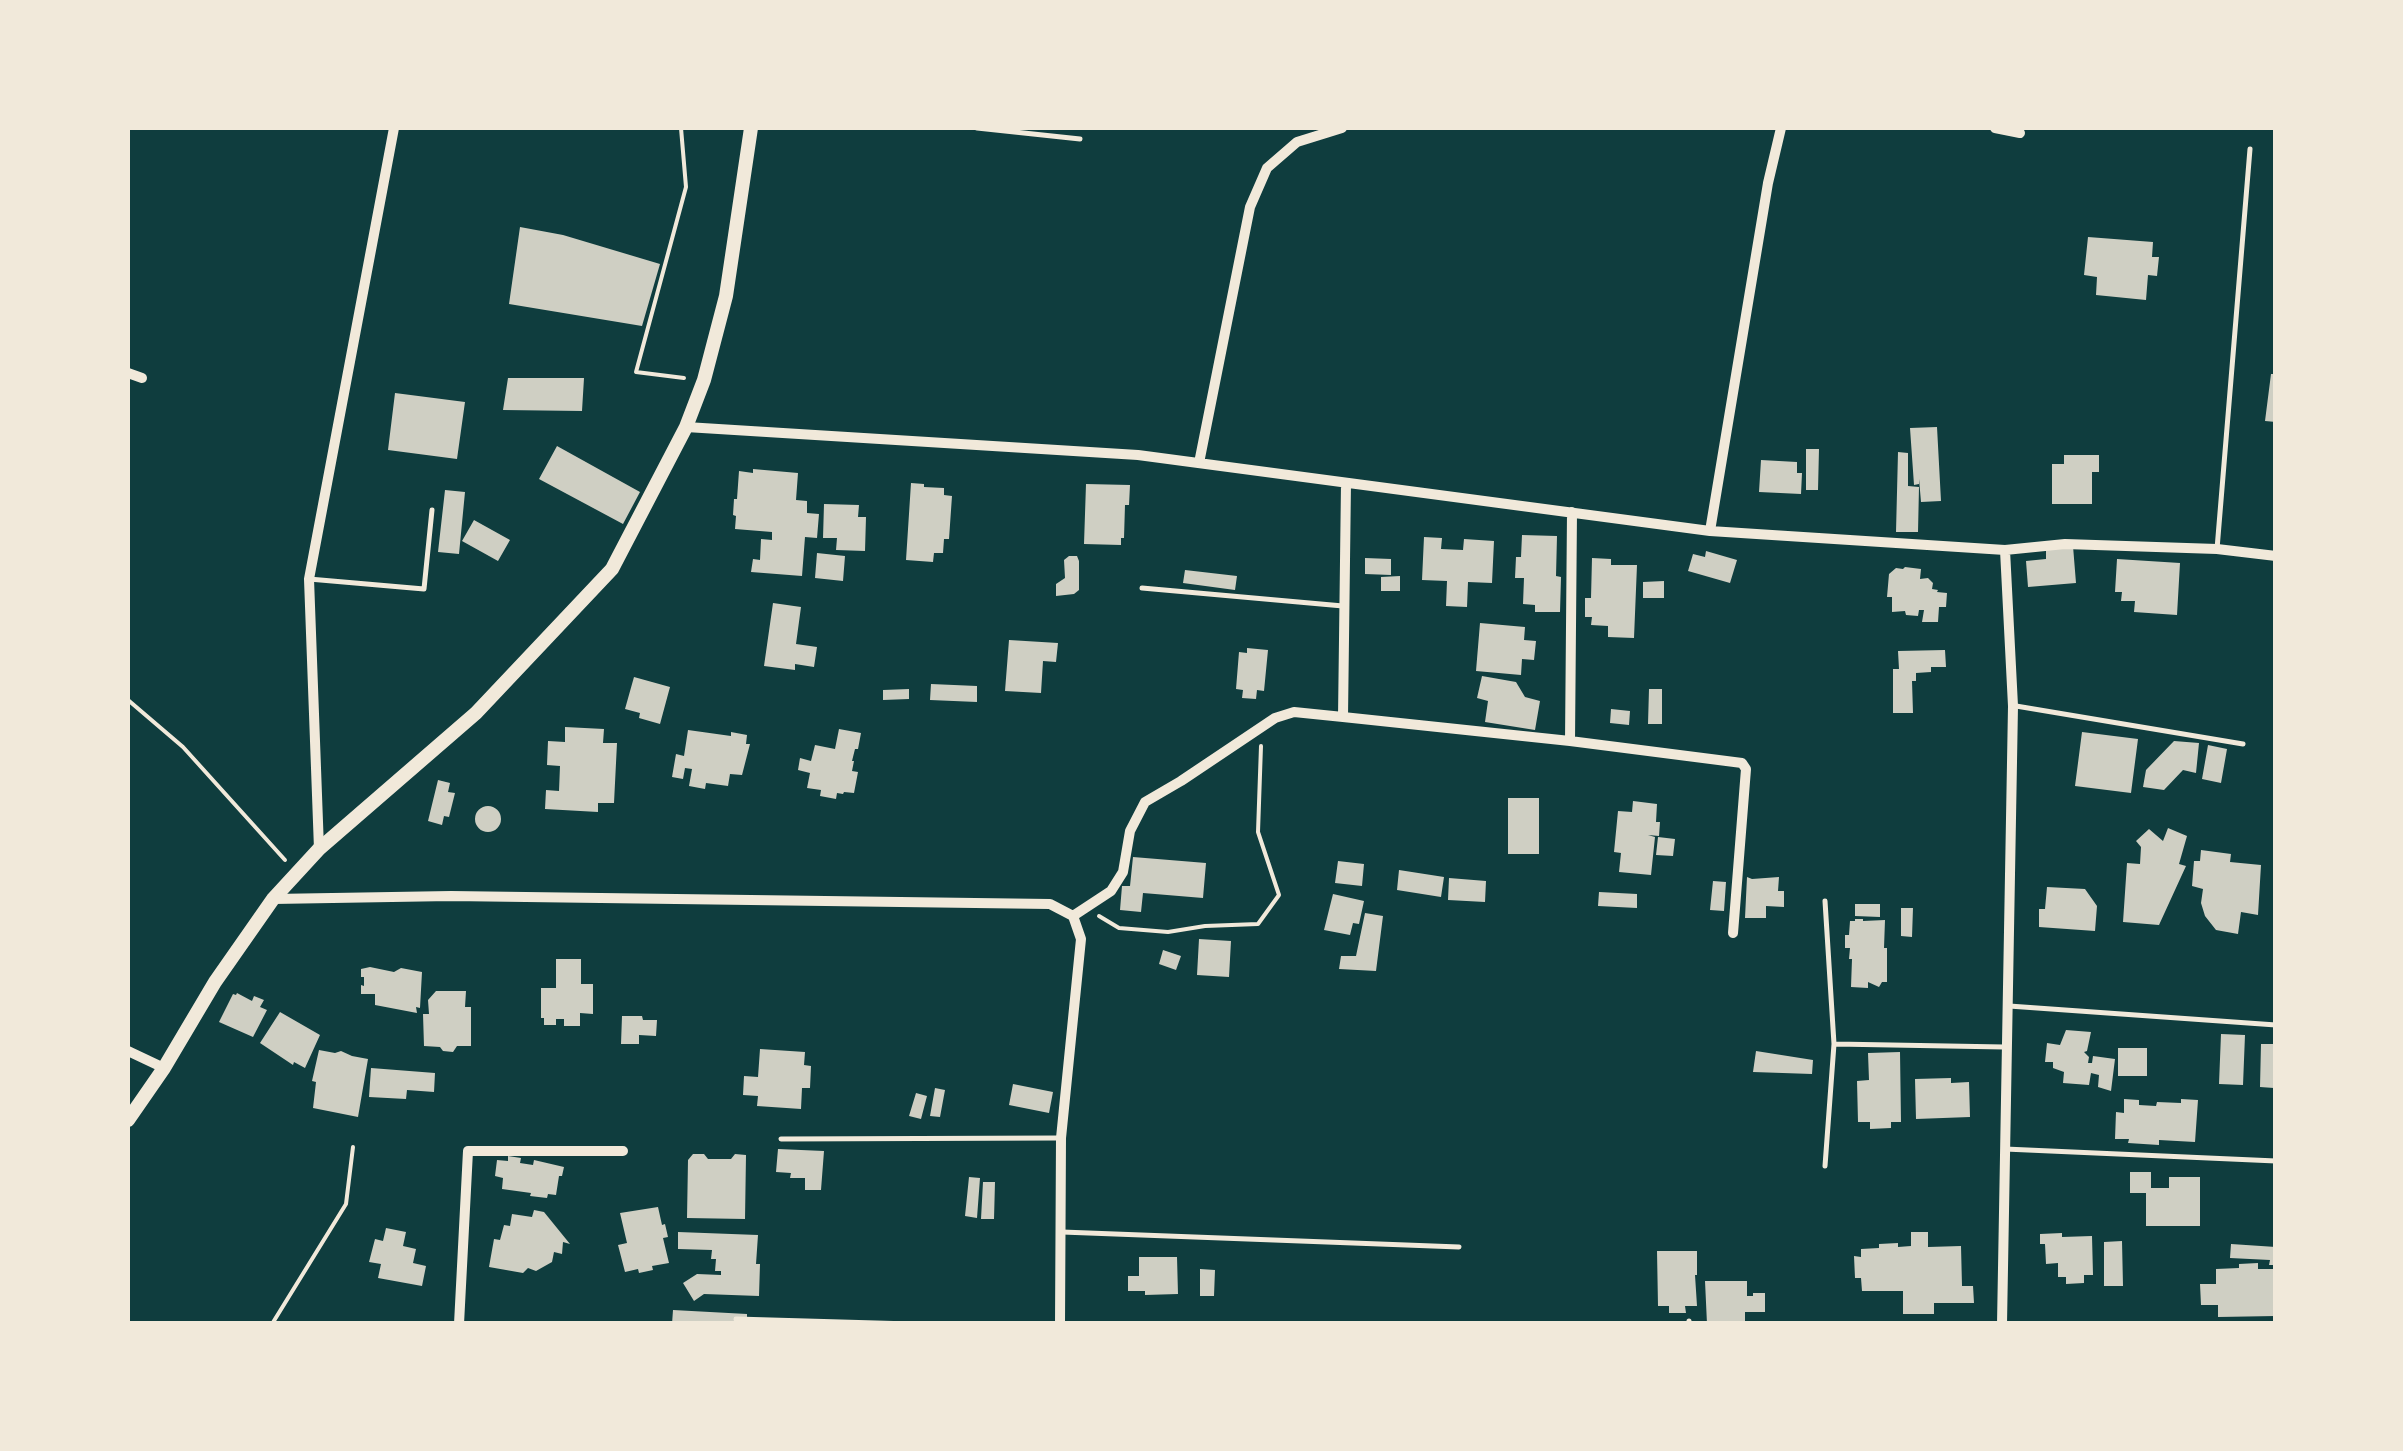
<!DOCTYPE html>
<html>
<head>
<meta charset="utf-8">
<style>
  body { margin:0 }
  #map { position:relative; width:2403px; height:1451px; overflow:hidden; background:#0f3d3e; font-family:Barlow,sans-serif }
  canvas { display:block }
  .frame { position:absolute; inset:0; border:130px solid #f1e9da; pointer-events:none }
</style>
</head>
<body>
<div id="map">
<canvas width="2403" height="1451"></canvas>
<div class="frame"></div>
</div>
<script>
const c = document.querySelector('canvas').getContext('2d');
c.lineJoin = 'round';
function fill(path, color) { c.fillStyle = color; c.fill(path, 'evenodd'); }
const shape = rows => new Path2D(rows.map(r => 'M' + r).join(''));
function stroke(path, color, width, dash) { c.strokeStyle = color; c.lineWidth = width; c.lineCap = dash ? 'butt' : 'round'; c.setLineDash(dash || []); c.stroke(path); }
fill(shape([
  [520,227,563,235,660,264,642,326,509,304],
  [2088,237,2153,242,2152,257,2159,257,2157,276,2148,275,2146,300,2096,295,2097,277,2084,275],
  [2271,374,2276,374,2276,422,2265,421],
  [508,378,584,378,582,411,503,410],
  [395,393,465,402,457,459,388,450],
  [1937,427,1941,501,1921,502,1919,479,1919,484,1914,485,1910,428],
  [557,446,640,492,623,524,539,479],
  [1806,449,1819,449,1818,490,1806,490],
  [1898,452,1908,453,1908,486,1919,487,1918,532,1896,532],
  [2064,455,2099,455,2099,472,2092,472,2092,504,2052,504,2052,464,2064,464],
  [1761,460,1797,462,1797,473,1802,473,1801,494,1759,492],
  [753,469,798,473,796,500,807,501,807,513,819,514,817,538,805,537,802,576,751,572,753,559,760,560,761,539,772,540,772,532,735,529,736,516,733,515,734,499,737,499,739,471,753,473],
  [911,483,924,484,924,487,944,488,944,495,952,496,949,539,944,539,943,553,934,553,933,562,906,560],
  [1086,484,1130,485,1129,505,1125,505,1124,538,1121,538,1121,545,1084,544],
  [445,490,465,492,459,554,438,552],
  [824,504,859,505,858,517,866,517,865,551,836,550,837,538,823,538],
  [474,520,510,540,498,561,462,541],
  [1522,535,1557,536,1556,576,1561,577,1560,612,1535,612,1535,605,1523,604,1524,578,1515,578,1516,557,1521,557],
  [1424,537,1442,538,1441,549,1463,550,1464,539,1494,541,1492,583,1468,582,1467,607,1446,606,1447,581,1422,580],
  [2073,546,2076,583,2028,587,2026,561,2046,559,2046,548],
  [1706,551,1737,560,1730,583,1688,571,1693,554,1705,557],
  [817,553,845,556,843,581,815,578],
  [1069,556,1077,556,1079,561,1079,590,1074,594,1056,596,1056,584,1065,578,1064,560],
  [1365,558,1391,559,1391,575,1365,574],
  [1592,558,1611,559,1611,565,1637,565,1634,638,1608,637,1608,626,1591,625,1592,617,1585,617,1585,598,1591,598],
  [2117,559,2180,563,2177,615,2134,612,2135,601,2121,601,2122,592,2115,592],
  [1905,567,1921,569,1920,579,1928,578,1933,583,1932,589,1938,590,1937,592,1947,593,1946,607,1939,607,1938,622,1922,622,1924,610,1919,610,1918,616,1906,615,1905,611,1892,612,1892,597,1887,597,1889,574,1896,568,1903,569],
  [1185,570,1237,576,1235,590,1183,583],
  [1400,576,1400,591,1381,591,1381,577],
  [1664,581,1664,598,1643,598,1643,582],
  [773,603,801,607,796,644,817,647,814,667,795,664,795,670,764,666],
  [1480,623,1525,627,1524,640,1536,641,1534,660,1522,659,1521,675,1476,671],
  [1009,640,1058,643,1056,662,1043,661,1041,693,1005,691],
  [1247,648,1268,650,1264,691,1257,690,1256,699,1242,698,1243,690,1236,689,1239,652,1247,653],
  [1945,650,1946,667,1931,667,1931,672,1916,673,1916,681,1912,681,1913,713,1893,713,1893,669,1899,669,1898,651],
  [1482,676,1516,682,1525,697,1540,701,1535,730,1485,722,1488,701,1477,698],
  [634,677,670,687,660,724,639,718,640,713,625,709],
  [931,684,977,686,977,702,930,700],
  [909,689,909,699,883,700,883,690],
  [1649,689,1662,689,1662,724,1648,724],
  [1611,709,1630,711,1629,725,1610,723],
  [565,727,604,729,603,743,617,743,614,803,598,803,598,812,545,809,546,790,559,791,560,766,547,765,548,741,565,742],
  [839,729,861,733,858,749,855,749,852,761,854,761,852,771,858,772,854,793,844,792,843,794,837,793,836,799,820,796,821,790,807,788,810,773,798,770,800,758,811,761,815,745,835,749],
  [688,730,731,736,731,732,747,735,746,744,750,744,742,775,730,774,728,786,706,783,705,789,689,786,692,769,685,768,683,779,672,777,676,754,684,756],
  [2082,732,2138,739,2131,793,2075,786],
  [2174,741,2199,743,2196,773,2183,770,2164,790,2143,787,2146,770],
  [2208,745,2227,749,2221,783,2202,779],
  [438,780,450,783,448,792,455,793,449,817,444,816,442,825,428,821],
  [1508,798,1539,798,1539,854,1508,854],
  [1633,801,1657,804,1656,822,1660,822,1659,836,1648,835,1655,837,1651,875,1619,872,1621,853,1614,852,1618,811,1632,812],
  '475 819a13 13 0 1 1 26 0a13 13 0 1 1-26 0Z',
  [2168,828,2187,836,2179,864,2186,866,2159,925,2123,922,2127,863,2140,864,2141,847,2136,841,2149,829,2163,841],
  [1658,837,1675,839,1673,856,1656,855],
  [2201,850,2231,854,2230,862,2261,865,2258,915,2241,912,2238,934,2216,930,2205,916,2201,903,2203,889,2192,886,2194,861,2200,861],
  [1133,857,1206,863,1203,898,1143,893,1141,912,1120,910,1122,886,1130,886],
  [1338,861,1364,864,1362,886,1335,883],
  [1399,870,1444,877,1441,897,1397,890],
  [1747,877,1752,879,1779,877,1778,891,1784,891,1784,907,1766,906,1766,918,1745,918],
  [1449,878,1486,881,1485,902,1448,900],
  [1713,881,1726,882,1724,911,1710,910],
  [2047,887,2085,889,2097,906,2095,931,2039,927,2039,909,2045,909],
  [1599,892,1637,894,1637,908,1598,906],
  [1333,894,1364,901,1359,924,1353,923,1350,935,1324,930],
  [1855,904,1880,904,1880,917,1855,916],
  [1901,908,1913,908,1912,937,1901,936],
  [1365,913,1383,916,1376,971,1339,969,1341,956,1356,956],
  [1855,919,1863,919,1863,921,1885,920,1884,948,1887,948,1887,982,1882,982,1879,987,1868,982,1868,988,1851,987,1852,959,1849,959,1850,948,1845,948,1845,935,1849,935,1850,921,1855,921],
  [1199,939,1231,941,1229,977,1197,975],
  [1163,950,1181,956,1176,970,1159,964],
  [556,959,581,959,581,984,593,984,593,1014,580,1013,580,1026,564,1026,564,1019,556,1019,556,1025,544,1025,544,1018,541,1018,541,988,556,988],
  [370,967,394,972,401,968,422,972,420,1008,416,1007,417,1013,375,1005,375,994,361,994,361,985,364,986,364,977,361,977,361,969],
  [436,991,466,991,465,1007,471,1007,471,1046,457,1046,453,1052,443,1051,440,1047,424,1046,423,1014,429,1014,428,1000],
  [237,993,252,1001,254,996,264,1000,260,1007,267,1010,253,1037,219,1022,233,994,236,995],
  [280,1012,320,1035,305,1068,294,1062,293,1065,260,1043],
  [622,1016,642,1016,643,1020,657,1020,656,1036,639,1035,639,1044,621,1044],
  [2066,1030,2091,1032,2087,1051,2084,1052,2089,1057,2088,1063,2092,1063,2093,1056,2115,1059,2111,1091,2098,1087,2099,1075,2091,1073,2089,1085,2063,1083,2064,1072,2053,1068,2053,1062,2045,1062,2047,1043,2060,1045],
  [2221,1034,2245,1035,2243,1085,2219,1084],
  [2261,1044,2275,1044,2276,1048,2274,1088,2260,1087],
  [2118,1048,2147,1048,2147,1076,2118,1076],
  [760,1049,805,1052,804,1065,811,1066,810,1088,802,1088,801,1109,757,1106,758,1096,743,1095,744,1076,758,1077],
  [319,1050,335,1053,341,1051,352,1056,368,1059,358,1117,313,1108,316,1082,312,1081],
  [1756,1051,1813,1060,1812,1074,1753,1072],
  [1900,1052,1901,1122,1891,1122,1891,1128,1870,1129,1870,1122,1858,1122,1857,1081,1869,1080,1868,1053],
  [371,1068,435,1073,434,1092,407,1090,406,1099,369,1097],
  [1951,1078,1951,1083,1969,1082,1970,1117,1916,1119,1915,1079],
  [1013,1084,1053,1092,1049,1113,1009,1105],
  [935,1088,945,1090,940,1117,930,1116],
  [916,1093,927,1096,921,1119,909,1116],
  [2124,1099,2139,1100,2139,1105,2156,1106,2157,1102,2181,1103,2181,1099,2198,1100,2195,1142,2159,1140,2159,1145,2128,1143,2129,1139,2115,1139,2116,1112,2124,1113],
  [778,1149,824,1151,821,1190,805,1190,805,1178,790,1178,791,1173,776,1172],
  [693,1154,704,1154,708,1159,731,1159,735,1154,746,1155,745,1219,687,1218,688,1160],
  [508,1156,521,1158,520,1163,533,1165,534,1160,564,1167,562,1176,559,1176,556,1195,548,1194,547,1198,530,1196,531,1193,502,1189,503,1178,495,1176,497,1160,508,1161],
  [2130,1172,2151,1172,2151,1188,2169,1188,2169,1177,2200,1177,2200,1226,2146,1226,2146,1193,2130,1193],
  [969,1177,980,1178,977,1218,965,1216],
  [983,1182,995,1182,994,1219,981,1219],
  [658,1207,662,1225,665,1224,668,1237,663,1238,669,1263,652,1266,653,1270,639,1273,638,1269,625,1272,618,1245,627,1243,620,1213],
  [534,1210,544,1212,570,1244,563,1242,562,1254,554,1252,552,1262,536,1271,528,1268,523,1273,489,1267,494,1239,500,1240,504,1225,510,1226,512,1214,532,1217],
  [386,1228,406,1232,403,1246,416,1249,413,1263,426,1266,422,1286,378,1278,381,1264,369,1262,375,1239,383,1241],
  [678,1232,758,1235,756,1264,760,1264,759,1296,704,1294,694,1301,683,1283,697,1274,721,1275,721,1271,715,1271,716,1259,711,1259,712,1250,678,1249],
  [1911,1232,1928,1232,1928,1247,1961,1246,1962,1286,1973,1286,1974,1303,1934,1303,1934,1314,1903,1314,1903,1291,1862,1291,1861,1278,1855,1278,1854,1256,1861,1257,1861,1249,1879,1248,1879,1244,1898,1243,1898,1247,1911,1246],
  [2062,1233,2062,1237,2092,1236,2093,1275,2084,1275,2084,1283,2066,1284,2066,1277,2058,1277,2058,1263,2046,1264,2045,1244,2040,1244,2040,1234],
  [2122,1241,2123,1286,2104,1286,2104,1242],
  [2231,1244,2276,1247,2276,1265,2269,1265,2270,1260,2230,1258],
  [1657,1251,1697,1251,1697,1275,1695,1275,1697,1306,1685,1306,1686,1313,1669,1313,1669,1306,1658,1306],
  [1139,1257,1177,1257,1178,1294,1145,1295,1145,1291,1128,1291,1128,1276,1139,1276],
  [2258,1263,2258,1269,2276,1269,2276,1316,2218,1317,2218,1305,2201,1305,2200,1284,2216,1284,2216,1269,2239,1268,2239,1264],
  [1200,1269,1215,1270,1214,1296,1200,1296],
  [1705,1281,1747,1281,1747,1296,1753,1296,1753,1293,1765,1293,1765,1312,1745,1312,1745,1324,1707,1324],
  [673,1310,747,1314,747,1324,672,1324]
]), '#cfcfc3');
stroke(shape([
  [681,128,686,187,636,372,684,378],
  [128,700,183,747,285,860],
  [1099,916,1119,928,1168,932,1205,926,1258,924,1279,895,1258,832,1261,746],
  [272,1324,346,1204,353,1147]
]), '#f1e9da', 4);
stroke(shape([
  [977,128,1080,139],
  [2217,549,2250,149],
  [309,579,424,589,432,510],
  [1142,588,1343,606],
  [2016,706,2243,744],
  [1825,901,1834,1044,1825,1166],
  [2009,1006,2276,1025],
  [1835,1044,2004,1047],
  [781,1139,1058,1138],
  [2005,1149,2276,1161],
  [1062,1232,1459,1247],
  [736,1319,911,1324],
  [1689,1321,1689,1324]
]), '#f1e9da', 5);
stroke(shape([
  [1995,128,2020,133],
  [128,373,142,378],
  [686,427,1138,455,1710,531,2005,550,2065,544,2217,549,2276,556],
  [1199,463,1250,207,1267,168,1297,142,1342,128],
  [1346,483,1343,717,1570,741,1742,763,1746,769,1733,933],
  [1710,531,1768,183,1781,128],
  [1570,741,1572,512],
  [319,849,309,579,394,128],
  [273,899,451,896,1050,904,1073,916,1081,939,1061,1138,1060,1324],
  [1073,916,1111,891,1123,872,1130,831,1145,802,1181,781,1275,718,1294,712,1343,717],
  [128,1051,164,1068],
  [459,1324,468,1151,623,1151],
  [2002,1324,2013,706,2005,550]
]), '#f1e9da', 10);
stroke(shape([
  [128,1120,164,1068,215,982,273,899,319,849,476,713,612,569,686,427,704,380,726,296,751,128]
]), '#f1e9da', 14);
</script>
</body>
</html>
